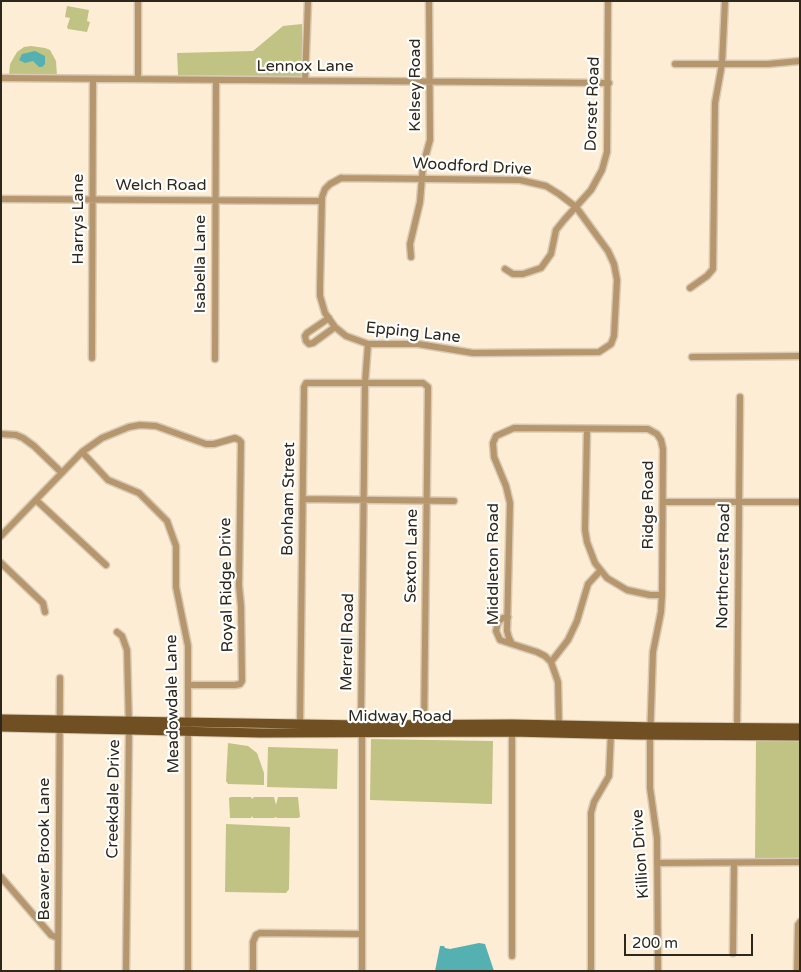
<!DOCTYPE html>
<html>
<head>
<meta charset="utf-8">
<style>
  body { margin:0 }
  #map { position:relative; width:801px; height:972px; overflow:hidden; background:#fdedd5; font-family:"Varela Round",sans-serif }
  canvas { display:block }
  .frame { position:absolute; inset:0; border:2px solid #2e271b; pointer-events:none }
  .scale { position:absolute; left:624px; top:934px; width:129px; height:22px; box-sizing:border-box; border:2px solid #2e271b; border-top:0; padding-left:6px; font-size:15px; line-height:18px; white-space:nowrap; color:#2e271b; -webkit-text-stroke:4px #fff; paint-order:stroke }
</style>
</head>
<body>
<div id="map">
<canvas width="801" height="972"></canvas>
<div class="frame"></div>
<div class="scale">200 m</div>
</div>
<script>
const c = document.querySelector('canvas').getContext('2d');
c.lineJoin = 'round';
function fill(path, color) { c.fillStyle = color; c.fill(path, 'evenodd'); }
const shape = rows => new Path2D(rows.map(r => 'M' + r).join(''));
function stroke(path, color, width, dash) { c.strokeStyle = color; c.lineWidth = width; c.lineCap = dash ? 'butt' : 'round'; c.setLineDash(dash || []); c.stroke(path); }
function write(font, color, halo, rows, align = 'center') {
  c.font = font + ' "Varela Round",sans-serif'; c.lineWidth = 4.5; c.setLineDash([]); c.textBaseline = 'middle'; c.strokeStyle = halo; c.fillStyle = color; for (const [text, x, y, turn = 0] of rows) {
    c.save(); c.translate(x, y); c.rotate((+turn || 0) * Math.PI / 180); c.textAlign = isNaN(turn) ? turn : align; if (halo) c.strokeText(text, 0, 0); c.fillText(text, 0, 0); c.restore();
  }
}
fill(shape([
  [67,6,89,10,87,21,90,22,87,32,68,29,67,27,70,18,65,17],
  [302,24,302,77,178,75,177,53,253,51,283,26],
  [31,46,45,48,50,50,56,61,57,76,11,77,9,75,10,64,17,52,24,47],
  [371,739,493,741,492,804,370,800],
  [756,739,800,740,800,859,755,859],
  [228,743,248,746,257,753,264,773,264,785,228,784,226,781],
  [268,747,338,749,337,789,267,787],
  [231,797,251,797,252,799,254,797,274,797,276,805,278,797,298,797,300,817,298,818,277,818,276,817,274,818,253,818,252,816,251,818,230,818,229,798],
  [226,824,290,827,289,889,286,893,225,892]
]), '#c0c384');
fill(shape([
  [35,51,45,56,45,64,42,67,39,67,33,61,25,63,19,60,22,54],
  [479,943,485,944,494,971,435,971,440,946,444,946,445,948,450,949]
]), '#55b1b1');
const minor = shape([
  [675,64,768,64,800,61],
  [1,78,609,83],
  [138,79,138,1],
  [305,80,308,1],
  [341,178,520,180,546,186,559,194,576,207,608,251,614,264,617,280,614,336,611,344,599,352,473,353,418,344,368,344,346,336,335,327,325,313,320,296,320,286,322,197,325,189,330,184,341,178],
  [1,199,321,201],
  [411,257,410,244,420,202,423,165,430,140,429,1],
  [505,269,513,274,523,274,541,268,551,254,556,230,564,220,591,190,602,170,607,152,608,1],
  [690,288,707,276,713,269,715,103,722,64,725,1],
  [329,318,307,333,305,336,306,341,309,344,313,343,335,327],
  [692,357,800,356],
  [92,358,93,79],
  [215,359,216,80],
  [587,429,585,530,587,542,595,563,607,578,627,590,650,595,662,595],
  [1,434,16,435,23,438,34,446,62,473],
  [82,452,108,480,139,493,167,521,176,546,176,587,188,646,188,971],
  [303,499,454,501],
  [36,500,106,565],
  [663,502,800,502],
  [1,536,82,452,102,438,129,427,140,425,156,426,206,444,214,444,235,438,239,440,241,442,239,586,241,606,242,681,240,684,235,685,189,685],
  [1,563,43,603,45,612],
  [508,617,503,618,498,622,496,631,500,640,512,644],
  [117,632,122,636,127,650,129,729,126,971],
  [551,662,568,640,577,621,588,584,600,571],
  [300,728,304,387,306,383,423,383,428,387,424,728],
  [559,728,558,682,551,662,545,656,537,652,512,644,509,638,507,631,510,503,506,486,494,457,493,443,496,436,514,428,648,429,657,434,661,440,663,449,662,595,661,612,653,652,650,740,650,788,657,838,658,971],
  [737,730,740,397],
  [657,863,800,862],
  [1,877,51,935,58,938],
  [733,953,734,863],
  [512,956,512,728],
  [58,971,60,678],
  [253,971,253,942,256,935,260,933,362,934],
  [362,971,362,738,361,718,365,383,368,344],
  [591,971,591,813,594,802,609,776,611,732],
  [797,971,798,925,800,922]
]);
const major = shape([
  [1,719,361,725,512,724,656,727,800,728],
  [1,727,261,733,512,732,635,735,800,736]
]);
stroke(minor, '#d8c9b4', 9);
stroke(major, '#d8c9b4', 11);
stroke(minor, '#b5966d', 6);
stroke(major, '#705022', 9);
write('16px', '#2e271b', '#fff', [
  ["Lennox Lane",305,67],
  ["Kelsey Road",416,85,-90],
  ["Dorset Road",593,104,-88],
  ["Woodford Drive",472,167,3],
  ["Welch Road",161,186],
  ["Harrys Lane",79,219,-90],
  ["Isabella Lane",201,264,-90],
  ["Epping Lane",413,333,6],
  ["Bonham Street",289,499,-89],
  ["Ridge Road",649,505,-90],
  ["Sexton Lane",412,556,-89],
  ["Middleton Road",494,564,-90],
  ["Northcrest Road",724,566,-89],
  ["Royal Ridge Drive",227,585,-91],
  ["Merrell Road",348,642,-89],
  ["Meadowdale Lane",173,704,-91],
  ["Midway Road",400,717],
  ["Creekdale Drive",114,799,-89],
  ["Beaver Brook Lane",45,849,-90],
  ["Killion Drive",641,854,-94]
]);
</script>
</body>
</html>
